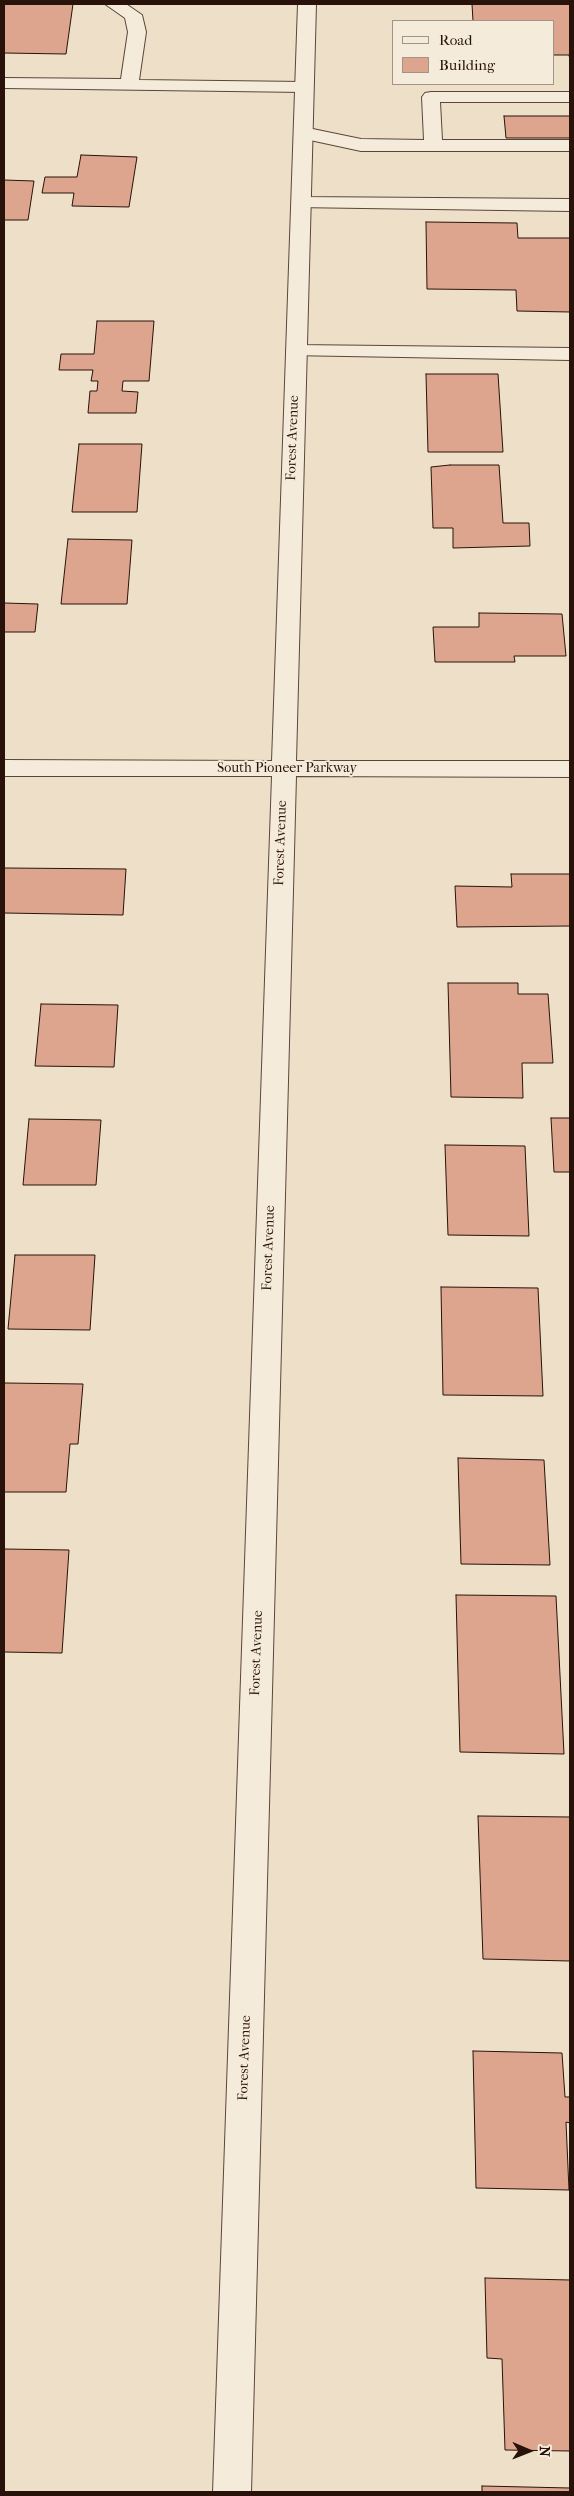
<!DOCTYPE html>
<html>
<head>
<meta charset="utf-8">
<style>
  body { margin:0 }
  #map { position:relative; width:574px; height:2496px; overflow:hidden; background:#eee0c8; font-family:"IM FELL French Canon",serif }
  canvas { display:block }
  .frame { position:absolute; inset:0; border:5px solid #28120a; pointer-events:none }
  .legend { position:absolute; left:392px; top:20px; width:162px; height:65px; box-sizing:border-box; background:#f4ebdb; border:1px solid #a29487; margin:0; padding:6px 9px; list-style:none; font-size:15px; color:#28120a }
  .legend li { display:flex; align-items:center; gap:10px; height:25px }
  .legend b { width:25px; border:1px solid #a29487 }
  .north { position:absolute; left:504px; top:2426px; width:50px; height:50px; -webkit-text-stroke:4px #f4ebdb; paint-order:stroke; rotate:91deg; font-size:14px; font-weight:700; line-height:20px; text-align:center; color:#28120a }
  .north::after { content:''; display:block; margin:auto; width:18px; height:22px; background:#28120a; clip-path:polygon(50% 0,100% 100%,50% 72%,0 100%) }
</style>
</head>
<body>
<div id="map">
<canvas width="574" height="2496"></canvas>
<div class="frame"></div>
<ul class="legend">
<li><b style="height:6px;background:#f4ebdb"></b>Road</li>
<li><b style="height:14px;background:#dda58e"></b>Building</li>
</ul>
<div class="north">N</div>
</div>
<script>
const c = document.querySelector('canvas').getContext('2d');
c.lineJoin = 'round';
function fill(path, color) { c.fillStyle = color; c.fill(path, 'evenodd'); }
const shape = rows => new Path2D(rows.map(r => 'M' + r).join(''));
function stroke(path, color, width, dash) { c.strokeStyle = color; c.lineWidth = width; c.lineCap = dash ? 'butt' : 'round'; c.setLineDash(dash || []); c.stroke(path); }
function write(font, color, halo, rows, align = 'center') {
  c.font = font + ' "IM FELL French Canon",serif'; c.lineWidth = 4; c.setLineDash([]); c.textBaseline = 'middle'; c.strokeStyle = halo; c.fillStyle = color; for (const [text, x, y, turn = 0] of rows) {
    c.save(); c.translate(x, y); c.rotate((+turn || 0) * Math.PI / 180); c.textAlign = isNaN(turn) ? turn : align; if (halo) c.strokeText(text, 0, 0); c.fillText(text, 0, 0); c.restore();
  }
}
const building = shape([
  [4,4,73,4,66,54,4,53,4,4],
  [472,4,570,4,570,60,569,55,553,55,553,21,473,21,472,4],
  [504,116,570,116,570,138,506,138,504,116],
  [81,155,137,157,129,207,72,206,74,193,42,193,45,177,77,177,81,155],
  [4,180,34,181,28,220,4,220,4,180],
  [426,222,517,223,518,238,570,238,570,312,517,311,516,290,427,289,426,222],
  [97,321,154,321,149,381,123,381,122,391,138,392,136,413,88,413,90,391,97,391,98,381,91,381,93,370,59,370,61,354,94,354,97,321],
  [426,374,498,374,503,452,428,452,426,374],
  [79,444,142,444,137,512,72,512,79,444],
  [450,465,499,465,503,523,529,523,530,546,453,548,453,528,433,528,431,467,450,465],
  [68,539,132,540,127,604,61,604,68,539],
  [4,603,38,604,35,632,4,632,4,603],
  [479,613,562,614,566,656,514,656,515,662,435,662,433,627,479,627,479,613],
  [4,868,126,869,123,915,4,913,4,868],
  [511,874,570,874,570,926,457,927,455,886,512,887,511,874],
  [448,983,518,983,518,994,548,994,553,1063,522,1063,523,1098,451,1097,448,983],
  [41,1004,118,1005,114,1067,35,1066,41,1004],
  [551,1118,570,1118,570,1172,554,1172,551,1118],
  [29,1119,101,1120,96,1185,23,1185,29,1119],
  [445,1145,525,1146,529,1236,448,1235,445,1145],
  [15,1255,95,1255,90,1330,8,1329,15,1255],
  [441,1287,538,1288,543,1396,443,1395,441,1287],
  [4,1383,83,1384,78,1444,70,1444,66,1492,4,1492,4,1383],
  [458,1458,544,1460,550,1565,461,1564,458,1458],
  [4,1549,69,1550,62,1653,4,1652,4,1549],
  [456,1595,556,1596,564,1754,460,1752,456,1595],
  [478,1816,570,1817,570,1961,483,1959,478,1816],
  [473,2051,562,2053,565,2097,570,2097,570,2123,566,2122,569,2190,476,2188,473,2051],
  [485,2278,570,2280,570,2451,505,2450,502,2359,487,2358,485,2278],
  [482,2486,570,2488,570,2492,482,2492,482,2486]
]);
fill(building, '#dda58e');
stroke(building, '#28120a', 1);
const lane = shape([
  [105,4,126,4,142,15,146,32,139,80,304,82,310,83,313,87,310,91,304,92,4,88,4,78,121,79,128,32,125,18,105,4],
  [431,92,570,92,570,102,440,102,442,140,570,140,570,151,361,151,296,137,294,133,296,129,303,127,361,139,424,140,422,97,425,93,431,92],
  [301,197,570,199,570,211,294,207,292,203,294,199,301,197],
  [296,345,570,348,570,360,289,355,286,351,289,347,296,345]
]);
const street = shape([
  [298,4,316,4,296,761,570,761,570,777,296,776,251,2492,213,2492,272,776,4,776,4,760,272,761,298,4]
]);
stroke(lane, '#5a463a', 2);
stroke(street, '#5a463a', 2);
fill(lane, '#f4ebdb');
fill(street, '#f4ebdb');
write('14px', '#28120a', '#f4ebdb', [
  ["Forest Avenue",293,438,-88],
  ["South Pioneer Parkway",287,769],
  ["Forest Avenue",281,843,-88],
  ["Forest Avenue",269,1248,-88],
  ["Forest Avenue",257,1653,-88],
  ["Forest Avenue",245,2058,-88]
]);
</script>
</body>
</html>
